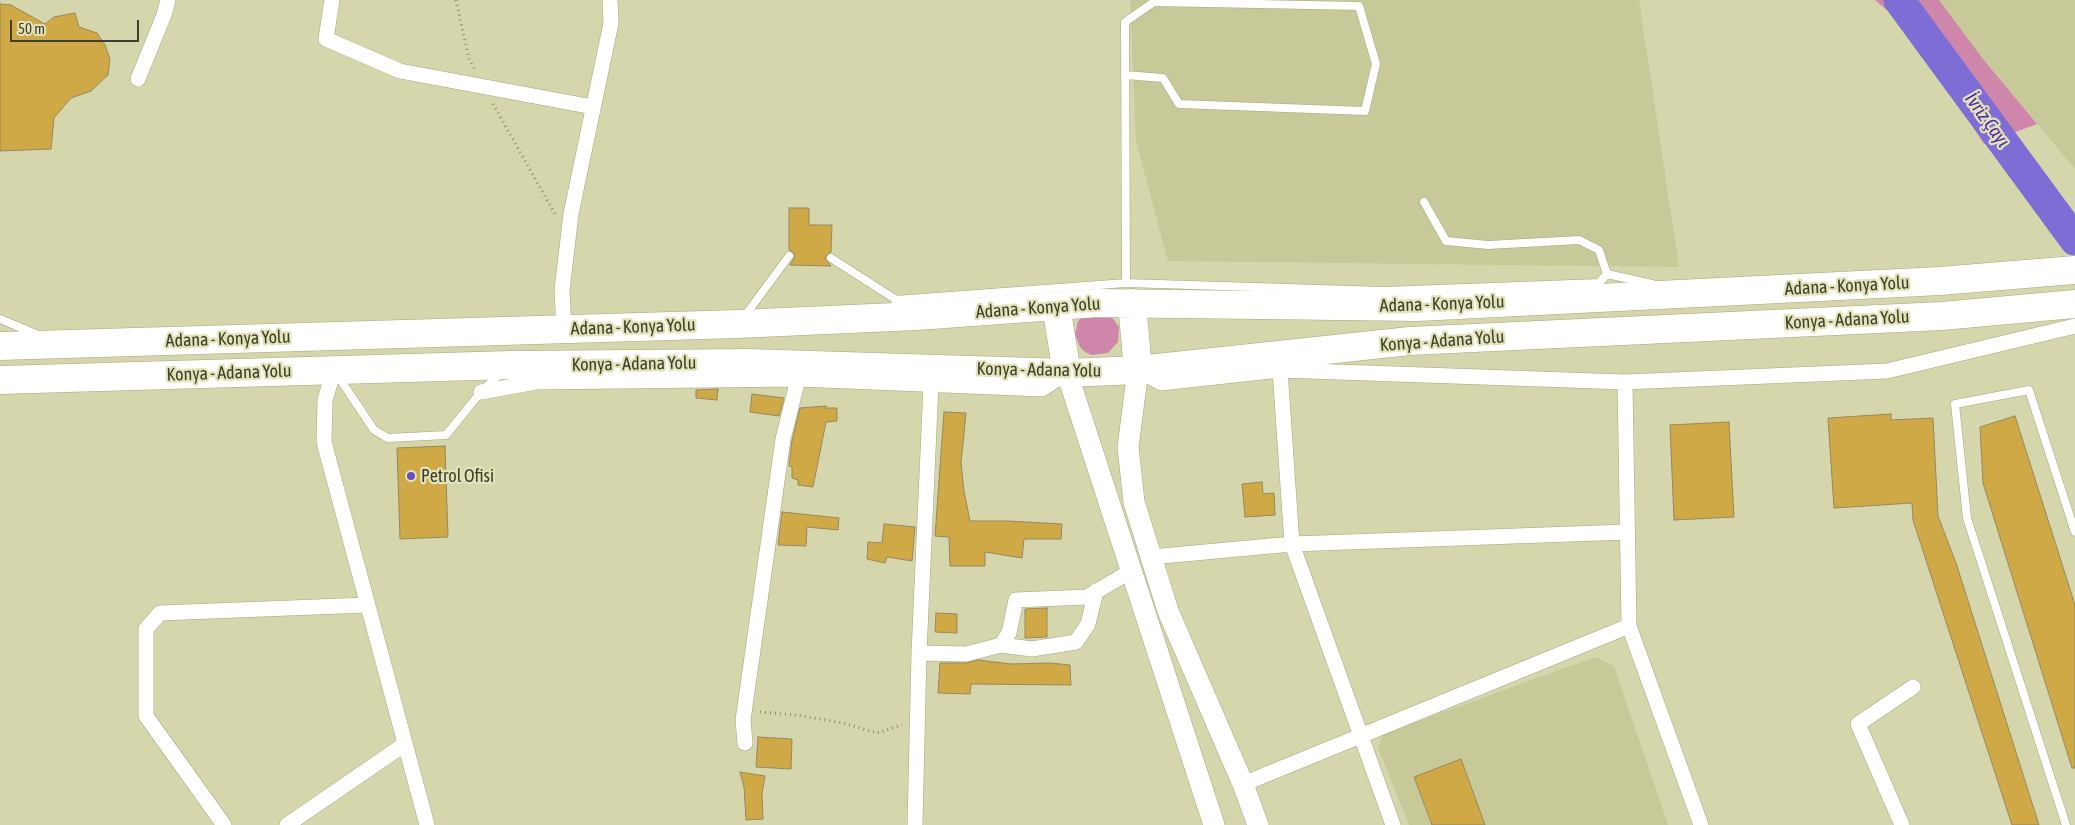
<!DOCTYPE html>
<html>
<head>
<meta charset="utf-8">
<style>
  body { margin:0 }
  #map { position:relative; width:2075px; height:825px; overflow:hidden; background:#d5d6ab; font-family:"Asap Condensed",sans-serif }
  canvas { display:block }
  .scale { position:absolute; left:10px; top:20px; width:129px; height:22px; box-sizing:border-box; border:2px solid #3e3e2d; border-top:0; padding-left:6px; font-size:15px; line-height:18px; white-space:nowrap; color:#3e3e2d; -webkit-text-stroke:4px #e2e3b8; paint-order:stroke }
</style>
</head>
<body>
<div id="map">
<canvas width="2075" height="825"></canvas>
<div class="scale">50 m</div>
</div>
<script>
const c = document.querySelector('canvas').getContext('2d');
c.lineJoin = 'round';
function fill(path, color) { c.fillStyle = color; c.fill(path, 'evenodd'); }
const shape = rows => new Path2D(rows.map(r => 'M' + r).join(''));
function stroke(path, color, width, dash) { c.strokeStyle = color; c.lineWidth = width; c.lineCap = dash ? 'butt' : 'round'; c.setLineDash(dash || []); c.stroke(path); }
function write(font, color, halo, rows, align = 'center') {
  c.font = font + ' "Asap Condensed",sans-serif'; c.lineWidth = 4.5; c.setLineDash([]); c.textBaseline = 'middle'; c.strokeStyle = halo; c.fillStyle = color; for (const [text, x, y, turn = 0] of rows) {
    c.save(); c.translate(x, y); c.rotate((+turn || 0) * Math.PI / 180); c.textAlign = isNaN(turn) ? turn : align; if (halo) c.strokeText(text, 0, 0); c.fillText(text, 0, 0); c.restore();
  }
}
fill(shape([
  [1130,0,1639,0,1679,267,1168,261,1136,141],
  [1939,0,2075,0,2075,169,1983,59],
  [1595,657,1614,666,1668,825,1409,825,1378,748,1383,734]
]), '#c8c999');
fill(shape([
  [1875,0,1939,0,1983,59,2037,124,1984,144,1911,31],
  [1110,315,1119,327,1118,342,1108,353,1092,355,1085,352,1080,347,1075,334,1078,321,1083,316]
]), '#ce87ab');
stroke(shape([
  [1899,0,2075,240]
]), '#7e6dd5', 31);
const building = shape([
  [0,4,11,5,45,24,54,17,75,13,79,27,97,33,105,45,110,59,108,75,91,91,71,98,54,118,51,149,0,151,0,4],
  [789,208,809,208,809,225,832,225,831,252,827,255,825,258,831,266,790,265,795,256,793,252,789,250,789,208],
  [718,389,717,400,696,398,696,390,718,389],
  [752,394,784,398,779,416,750,412,752,394],
  [826,406,826,408,837,408,837,421,826,422,813,487,798,485,798,480,792,478,792,467,789,466,792,441,800,408,826,406],
  [944,412,966,413,961,463,964,491,970,521,1008,521,1062,524,1061,539,1024,539,1022,558,985,552,985,566,950,566,949,537,935,536,944,412],
  [1891,414,1891,420,1933,418,1938,516,1956,563,2039,825,2012,825,1913,520,1912,503,1834,508,1828,418,1891,414],
  [2015,416,2075,605,2075,768,2072,768,1983,483,1980,427,2015,416],
  [1729,422,1734,517,1674,520,1670,425,1729,422],
  [445,446,448,537,400,539,397,448,445,446],
  [1262,482,1263,494,1274,493,1275,515,1245,517,1242,484,1262,482],
  [782,512,839,518,838,530,807,527,806,546,778,545,782,512],
  [884,524,915,527,912,561,887,557,885,563,867,559,868,542,882,543,884,524],
  [1047,608,1047,637,1025,638,1025,609,1047,608],
  [936,613,957,614,957,633,935,632,936,613],
  [978,660,1011,664,1050,663,1070,665,1071,685,971,684,970,694,938,693,940,663,966,663,978,660],
  [758,737,792,739,791,769,756,767,758,737],
  [1461,759,1485,825,1432,825,1414,777,1461,759],
  [740,772,765,776,762,794,763,819,746,820,744,787,740,772]
]);
fill(building, '#cea946');
stroke(building, '#978761', 1);
const lane = shape([
  [1125,75,1163,78,1179,104,1365,111,1376,64,1359,6,1154,2,1125,22,1126,283],
  [831,258,898,301],
  [1607,274,1652,284],
  [895,300,1126,283,1384,291,1599,283,1607,274,1599,250,1579,240,1488,245,1446,241,1424,202],
  [744,317,789,256],
  [0,319,38,335],
  [338,376,374,430,388,438,446,435,481,392,502,372],
  [2066,825,1967,518,1955,404,2029,390,2075,532]
]);
const street = shape([
  [332,0,326,39,400,71,593,107],
  [138,79,164,15,168,0],
  [564,329,562,290,571,214,611,23,610,0],
  [334,370,325,400,324,442,427,825],
  [1280,370,1292,544,1393,825],
  [1141,372,1161,383,1280,370,1625,382,1887,371,2075,326],
  [1625,382,1629,626,1701,825],
  [481,392,536,382,798,379,1042,389,1062,376],
  [1151,557,1292,544,1627,532],
  [1001,645,1032,649,1076,642,1088,624,1096,591],
  [919,653,966,654,1001,645,1009,633,1016,600,1087,597,1131,571],
  [745,743,743,720,783,439,798,379],
  [1243,784,1629,626],
  [224,825,146,716,146,629,160,613,367,605],
  [287,825,405,744],
  [915,825,919,653,931,384],
  [1902,825,1858,724,1913,687]
]);
const secondary = shape([
  [1138,370,1128,447,1134,502,1168,611,1243,784,1258,825],
  [1067,373,1214,825]
]);
const highway = shape([
  [1132,303,1138,370],
  [1056,306,1067,373],
  [0,346,738,324,917,316,1098,303,1418,307,1940,281,2075,270],
  [0,380,510,365,748,363,1067,373,1138,370,1410,341,1942,316,2075,304]
]);
stroke(lane, '#a5a67d', 9);
stroke(street, '#a5a67d', 16);
stroke(secondary, '#a5a67d', 22);
stroke(highway, '#a5a67d', 29);
stroke(shape([
  [456,0,469,59,475,70],
  [493,104,555,214],
  [760,712,796,715,843,723,877,733,902,725]
]), '#8d8e6f', 3, [1, 4]);
stroke(lane, '#fff', 8);
stroke(street, '#fff', 15);
stroke(secondary, '#fff', 21);
stroke(highway, '#fff', 28);
for (const [x, y, r, color] of [
  [411,476,5,"#684ec7"]
]) { const dot = new Path2D(); dot.arc(x, y, r, 0, 2 * Math.PI); c.fillStyle = color; c.fill(dot); stroke(dot, '#e2e3b8', 2); }
write('18px', '#3e3e2d', '#e2e3b8', [
  ["Adana - Konya Yolu",1847,286,-3],
  ["Adana - Konya Yolu",1442,304,-2],
  ["Adana - Konya Yolu",1038,308,-4],
  ["Konya - Adana Yolu",1847,320,-3],
  ["Adana - Konya Yolu",633,327,-2],
  ["Adana - Konya Yolu",228,339,-2],
  ["Konya - Adana Yolu",1442,341,-4],
  ["Konya - Adana Yolu",634,364,-1],
  ["Konya - Adana Yolu",1039,370,1],
  ["Konya - Adana Yolu",229,373,-2]
]);
write('18px', '#3e3e2d', '#e2e3b8', [
  ["Petrol Ofisi",421,476]
], 'left');
write('italic 19px', '#4e2ba7', '#e2e3b8', [
  ["İvriz Çayı",1987,120,54]
]);
</script>
</body>
</html>
